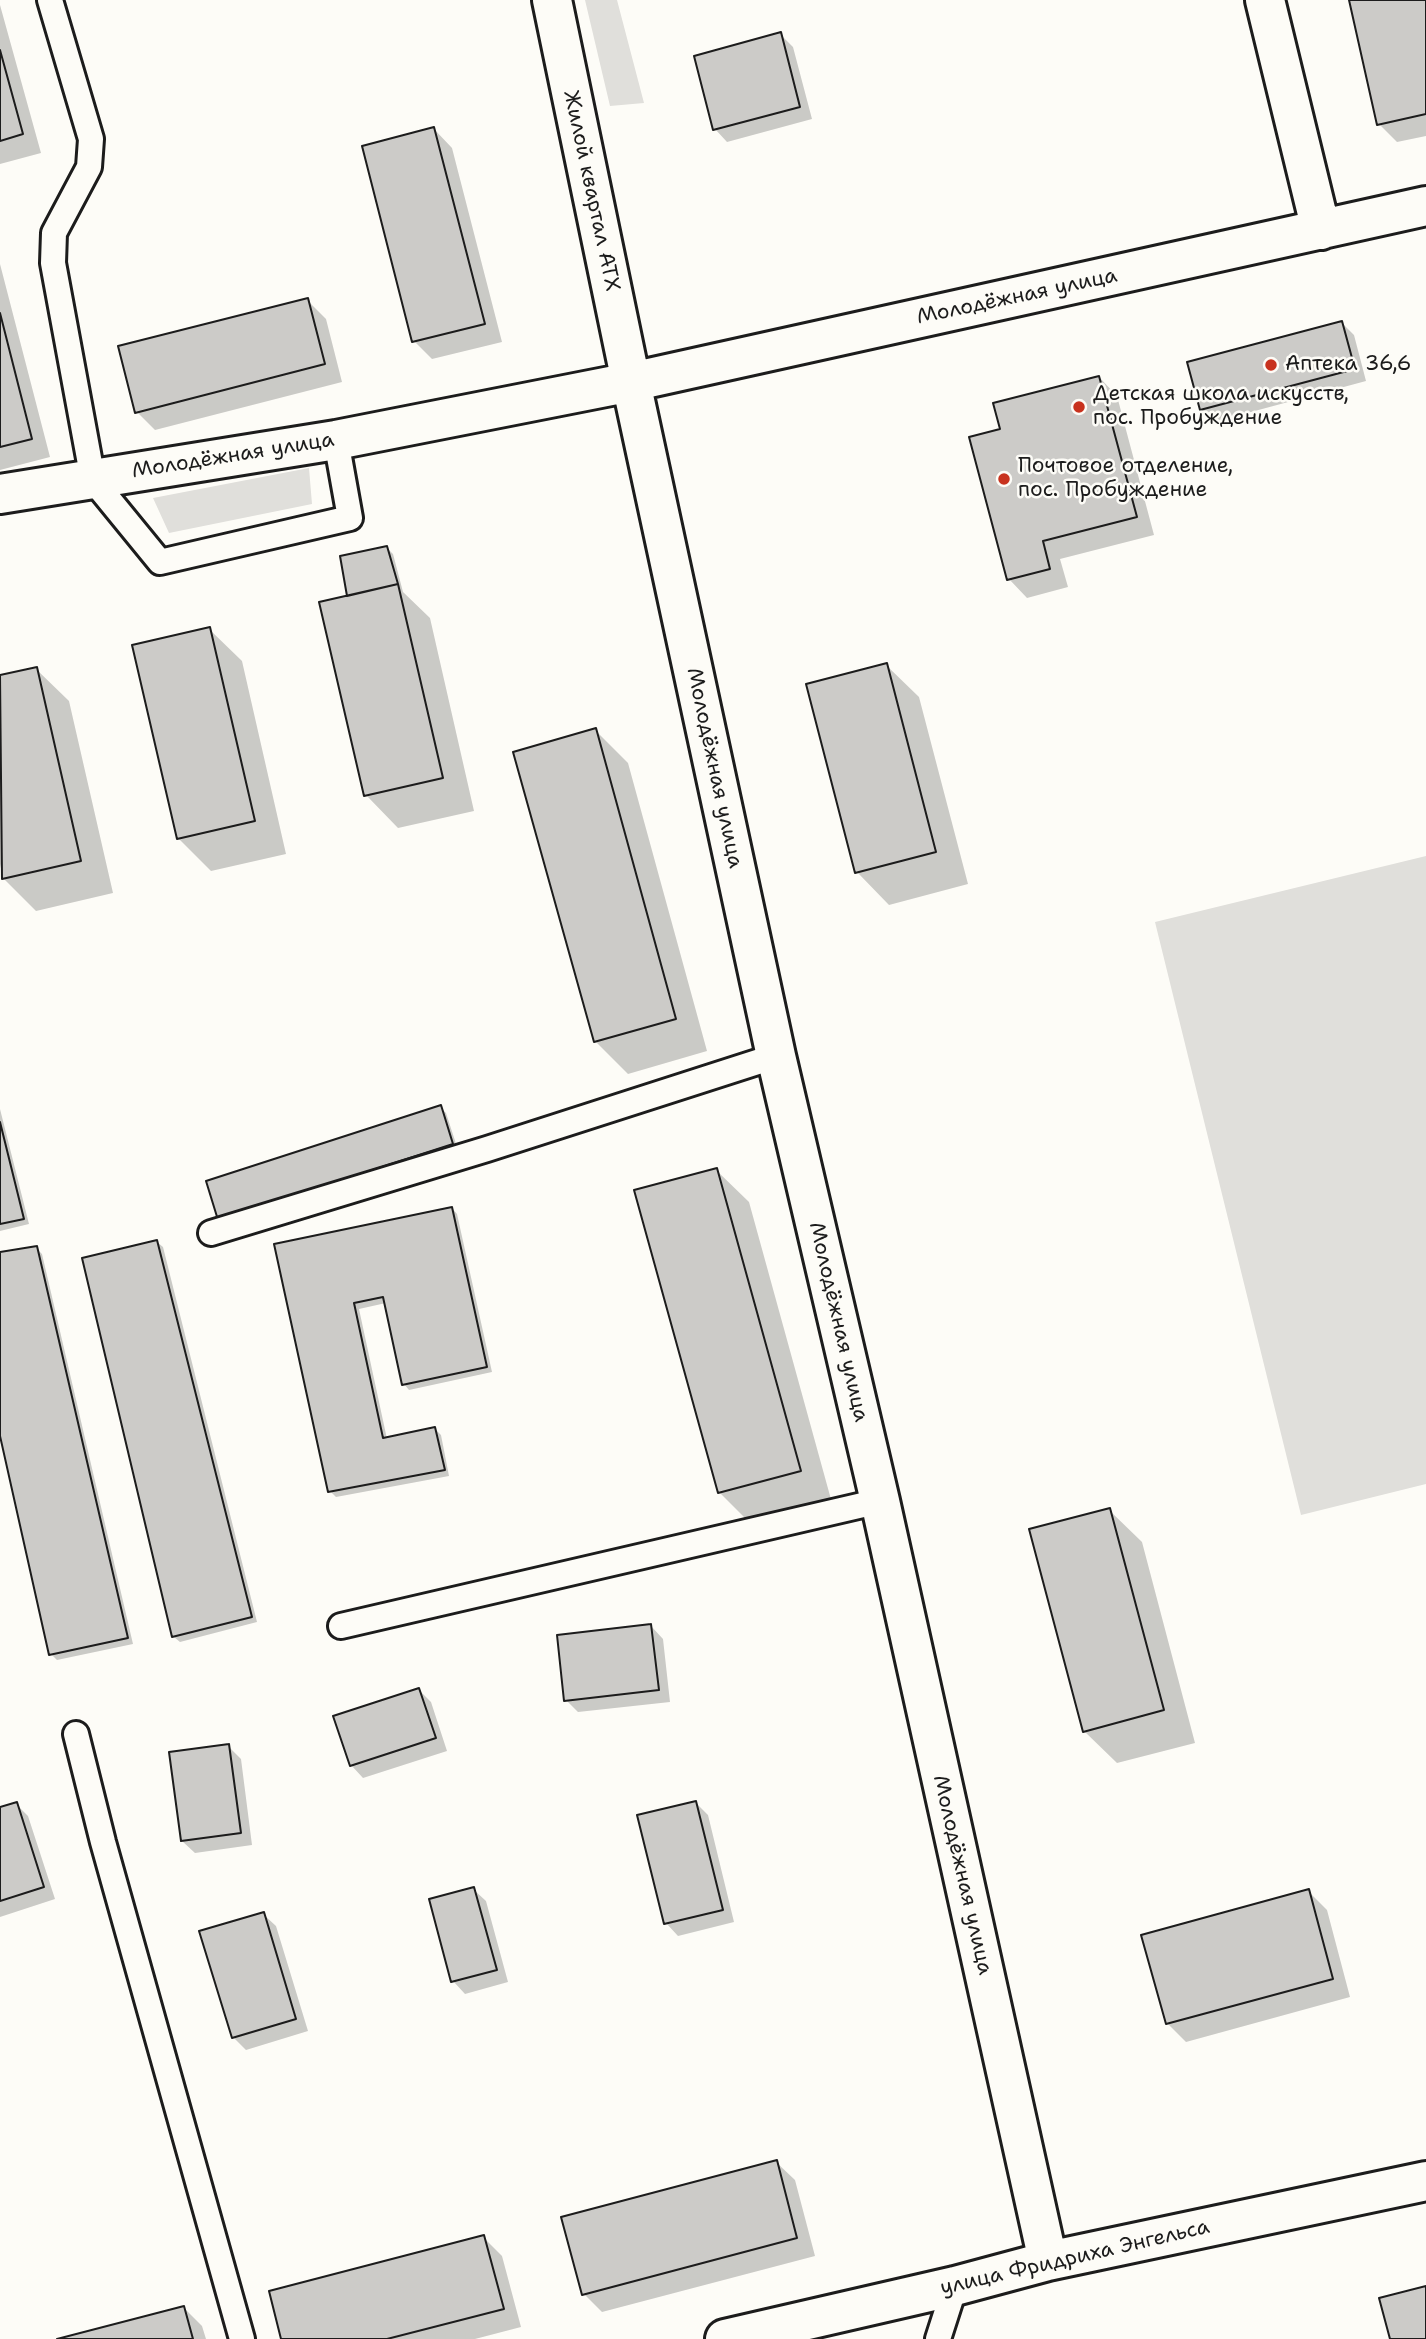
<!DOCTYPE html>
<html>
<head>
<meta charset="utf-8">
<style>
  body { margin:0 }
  canvas { display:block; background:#fdfcf7 }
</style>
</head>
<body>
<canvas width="1426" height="2339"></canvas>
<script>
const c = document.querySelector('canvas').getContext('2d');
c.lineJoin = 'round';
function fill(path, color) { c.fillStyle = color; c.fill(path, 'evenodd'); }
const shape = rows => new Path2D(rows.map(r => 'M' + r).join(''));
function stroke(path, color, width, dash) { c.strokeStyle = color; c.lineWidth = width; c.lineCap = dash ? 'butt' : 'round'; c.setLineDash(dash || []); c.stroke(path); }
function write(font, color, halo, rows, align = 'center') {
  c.font = font + ' "Shantell Sans",sans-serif'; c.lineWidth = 5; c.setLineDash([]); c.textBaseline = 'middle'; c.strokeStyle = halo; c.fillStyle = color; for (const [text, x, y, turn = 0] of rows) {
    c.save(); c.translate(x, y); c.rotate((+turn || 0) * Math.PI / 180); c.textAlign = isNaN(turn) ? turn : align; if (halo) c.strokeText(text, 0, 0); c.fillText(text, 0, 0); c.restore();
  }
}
fill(shape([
  [585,0,617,0,644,103,610,106],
  [309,468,312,504,169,533,153,498],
  [1426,856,1426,1484,1301,1515,1155,922]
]), '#e0dfdb');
fill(shape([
  [1351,0,1426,0,1426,136,1397,142,1379,124],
  [0,5,41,153,0,164],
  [780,34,793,47,812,119,727,142,715,129],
  [434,129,452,148,502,342,432,359,414,341],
  [0,264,50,457,0,470],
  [307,300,326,319,342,382,155,430,137,412],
  [1342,323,1354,335,1366,381,1214,422,1202,409],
  [1099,377,1117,396,1154,535,1060,559,1068,587,1027,598,1009,579,1003,430],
  [387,548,393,554,403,592,430,618,474,811,398,828,366,795,351,597],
  [209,629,242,661,286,854,211,871,178,838],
  [886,665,919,697,968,884,889,905,857,872],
  [36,669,69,701,113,893,36,911,3,878,0,864,0,677],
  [595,730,628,763,707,1051,628,1074,595,1041],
  [440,1107,446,1113,458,1150,226,1225],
  [0,1109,29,1224,0,1231],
  [716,1170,749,1202,832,1503,752,1525,719,1492],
  [452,1208,457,1214,492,1372,409,1390,404,1384,386,1303,359,1309,387,1439,435,1429,441,1435,449,1476,336,1497,330,1491,276,1246],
  [157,1242,163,1247,257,1622,180,1642,174,1637,84,1259],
  [36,1248,42,1254,133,1644,57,1660,51,1654,0,1428,0,1280],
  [1109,1510,1142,1542,1195,1743,1117,1763,1084,1731],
  [651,1626,663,1639,670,1702,578,1712,566,1700],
  [419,1690,431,1702,447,1751,363,1778,351,1765],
  [228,1746,241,1759,252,1845,195,1853,182,1841],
  [695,1802,708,1815,734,1922,678,1936,666,1923],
  [16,1804,28,1816,55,1899,0,1917,0,1809],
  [473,1889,486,1901,508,1982,465,1994,453,1981],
  [1308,1891,1327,1910,1350,1997,1186,2042,1167,2023],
  [263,1914,276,1926,308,2031,246,2050,233,2037],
  [776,2162,795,2180,815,2256,602,2312,584,2294],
  [483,2237,502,2256,521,2327,475,2339,283,2339],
  [184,2308,202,2326,206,2339,64,2339]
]), '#0003');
const building = shape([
  [1349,0,1426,0,1426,114,1377,125,1349,0],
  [781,32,800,107,713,130,694,56,781,32],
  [0,50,23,134,0,141,0,50],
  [434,127,485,324,412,342,362,146,434,127],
  [308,298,325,364,135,413,118,346,308,298],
  [0,313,32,439,0,447,0,313],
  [1342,321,1355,369,1200,410,1187,362,1342,321],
  [1099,376,1137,517,1043,541,1050,569,1007,580,969,437,1000,429,993,403,1099,376],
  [387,546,398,584,347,596,340,556,387,546],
  [398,584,443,778,364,796,319,602,398,584],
  [210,627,255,821,177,839,132,645,210,627],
  [887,663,936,852,855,873,806,684,887,663],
  [37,667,81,861,2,879,0,675,37,667],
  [596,728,676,1019,594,1042,513,752,596,728],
  [441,1105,453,1144,218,1220,206,1181,441,1105],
  [0,1122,24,1219,0,1224,0,1122],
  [717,1168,801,1471,718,1493,634,1190,717,1168],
  [452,1207,487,1367,402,1385,383,1297,354,1303,383,1438,435,1427,445,1470,328,1492,274,1244,452,1207],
  [157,1240,252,1617,172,1637,82,1258,157,1240],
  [37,1246,128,1638,49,1655,0,1436,0,1252,37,1246],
  [1110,1508,1164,1710,1083,1732,1029,1529,1110,1508],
  [651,1624,659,1690,564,1701,557,1635,651,1624],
  [419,1688,436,1738,350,1766,333,1716,419,1688],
  [229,1744,241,1833,181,1841,169,1752,229,1744],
  [696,1801,723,1910,664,1924,637,1815,696,1801],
  [17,1802,44,1887,0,1901,0,1807,17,1802],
  [474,1887,497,1970,451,1982,429,1899,474,1887],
  [1309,1889,1333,1979,1166,2024,1141,1935,1309,1889],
  [264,1912,296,2019,232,2038,199,1931,264,1912],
  [777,2160,797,2238,582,2295,561,2217,777,2160],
  [484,2235,504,2309,387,2339,281,2339,269,2291,484,2235],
  [1426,2286,1426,2339,1390,2339,1379,2298,1426,2286],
  [184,2306,193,2339,57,2339,184,2306]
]);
fill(building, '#cccbc8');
stroke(building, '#1c1c1c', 2);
const service = shape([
  [50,0,91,139,89,167,54,233,53,263,93,480,160,562,350,518,336,440],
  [211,1233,487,1149,776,1056],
  [341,1626,880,1501],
  [76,1734,103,1842,242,2339],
  [938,2339,955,2286]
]);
const minor = shape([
  [552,0,631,382,776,1056,880,1501,1048,2261],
  [1265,0,1321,230],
  [0,494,336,440,631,382,1426,206],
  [725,2339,955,2286,1048,2261,1426,2181]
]);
stroke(service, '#1c1c1c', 30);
stroke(minor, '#1c1c1c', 44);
stroke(service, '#fdfcf7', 24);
stroke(minor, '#fdfcf7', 38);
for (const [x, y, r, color] of [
  [1271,365,7,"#c8321e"],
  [1079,407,7,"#c8321e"],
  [1004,479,7,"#c8321e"]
]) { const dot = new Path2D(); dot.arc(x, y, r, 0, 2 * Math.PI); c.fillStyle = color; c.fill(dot); stroke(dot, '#fdfcf7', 2.5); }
write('21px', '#1c1c1c', '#fdfcf7', [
  ["Жилой квартал АТХ",591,191,78],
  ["Молодёжная улица",1017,297,-12],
  ["Молодёжная улица",233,456,-9],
  ["Молодёжная улица",714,768,78],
  ["Молодёжная улица",838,1322,77],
  ["Молодёжная улица",962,1875,77],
  ["улица Фридриха Энгельса",1075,2258,-13]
]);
write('21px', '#1c1c1c', '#fdfcf7', [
  ["Аптека 36,6",1285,365],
  ["Детская школа искусств,",1093,395],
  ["пос. Пробуждение",1093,419],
  ["Почтовое отделение,",1018,467],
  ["пос. Пробуждение",1018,491]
], 'left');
</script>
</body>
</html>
